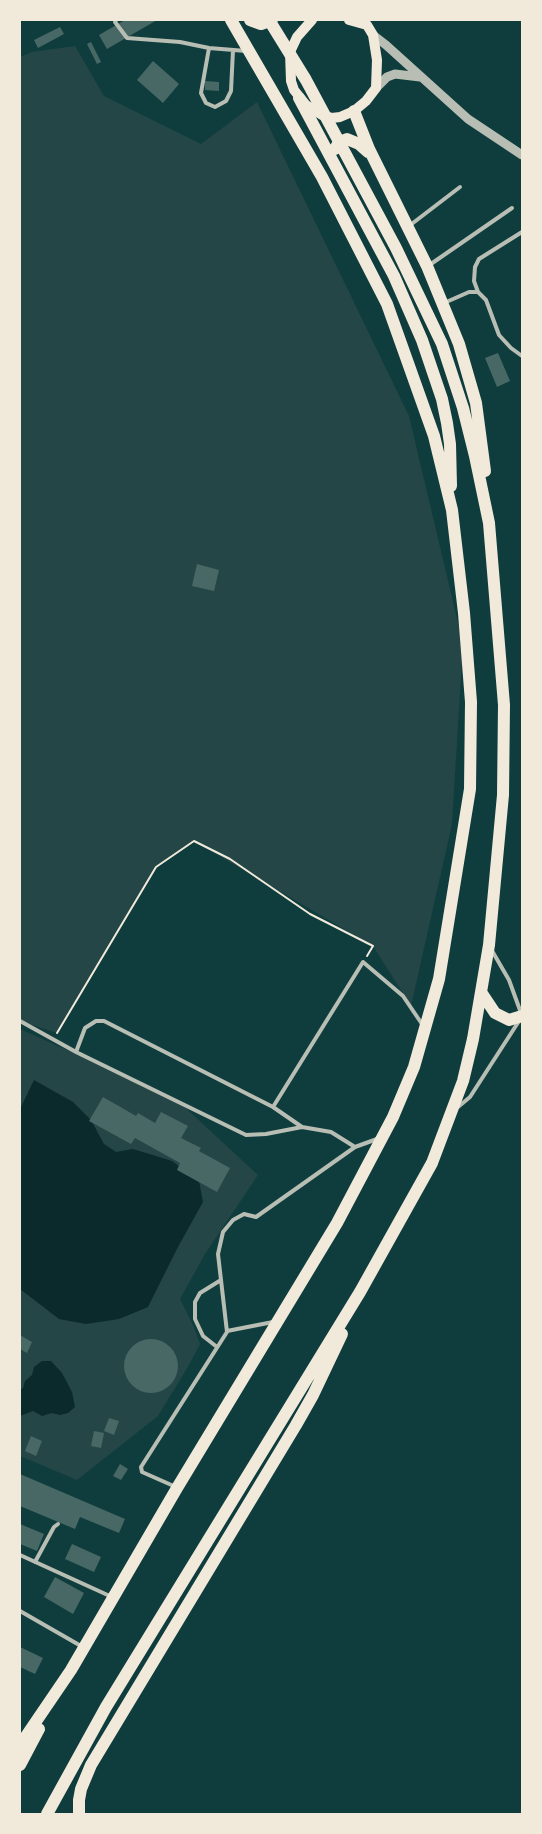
<!DOCTYPE html>
<html>
<head>
<meta charset="utf-8">
<style>
  body { margin:0 }
  #map { position:relative; width:542px; height:1834px; overflow:hidden; background:#0f3d3e; font-family:"PT Sans",sans-serif }
  canvas { display:block }
  .frame { position:absolute; inset:0; border:21px solid #f1e9da; pointer-events:none }
</style>
</head>
<body>
<div id="map">
<canvas width="542" height="1834"></canvas>
<div class="frame"></div>
</div>
<script>
const c = document.querySelector('canvas').getContext('2d');
c.lineJoin = 'round';
function fill(path, color) { c.fillStyle = color; c.fill(path, 'evenodd'); }
const shape = rows => new Path2D(rows.map(r => 'M' + r).join(''));
function stroke(path, color, width, dash) { c.strokeStyle = color; c.lineWidth = width; c.lineCap = dash ? 'butt' : 'round'; c.setLineDash(dash || []); c.stroke(path); }
fill(shape([
  [75,46,104,96,201,144,257,102,409,416,463,644,452,824,411,1006,373,946,194,841,156,867,57,1033,20,1021,20,57,32,52],
  [20,1029,176,1099,258,1175,205,1254,180,1299,193,1325,200,1344,189,1365,158,1416,77,1480,20,1456]
]), '#244646');
fill(shape([
  [34,1080,73,1102,91,1120,104,1144,116,1152,133,1149,172,1161,199,1181,203,1202,178,1247,148,1307,119,1319,86,1324,59,1319,20,1289,20,1109],
  [42,1361,51,1361,62,1373,72,1392,75,1407,68,1413,60,1415,52,1413,42,1416,33,1411,20,1416,20,1390,23,1388,25,1381,32,1375,34,1367]
]), '#0a2a2b');
fill(shape([
  [125,20,157,20,107,49,99,35],
  [60,27,64,34,38,48,34,40],
  [91,42,101,62,97,64,87,44],
  [153,61,179,84,163,103,137,80],
  [205,81,219,82,219,91,205,90],
  [498,353,510,381,497,387,485,358],
  [197,564,219,570,214,591,192,586],
  [103,1097,136,1116,138,1113,155,1123,161,1112,188,1126,181,1138,201,1148,199,1151,230,1168,217,1192,177,1170,180,1163,135,1138,131,1144,89,1121],
  [20,1335,32,1342,27,1353,20,1349],
  '124 1366a27 27 0 1 1 54 0a27 27 0 1 1-54 0Z',
  [109,1418,119,1421,114,1435,104,1431],
  [94,1431,104,1433,101,1448,91,1446],
  [31,1436,42,1441,36,1456,25,1451],
  [120,1464,128,1469,121,1480,113,1476],
  [20,1474,125,1519,119,1533,80,1517,75,1529,20,1506],
  [20,1524,44,1534,37,1551,20,1544],
  [72,1544,101,1557,94,1572,65,1559],
  [55,1577,84,1593,73,1614,44,1597],
  [20,1647,43,1658,35,1674,20,1667]
]), '#486865');
stroke(shape([
  [57,1033,156,867,194,841,230,859,310,914,373,946,367,956]
]), '#f1e9da', 2);
stroke(shape([
  [116,20,115,22,127,38,180,42,209,48,246,51],
  [209,48,201,93,206,103,215,107,226,101,231,91,233,50],
  [409,226,460,187],
  [428,266,512,208],
  [478,292,474,281,475,267,479,259,522,232],
  [444,303,469,292,478,292,486,300,499,335,511,348,522,356],
  [491,949,509,980,521,1013],
  [20,1021,76,1052,246,1135,266,1134,302,1127,331,1132,355,1147,377,1139],
  [76,1052,85,1028,96,1021,104,1021,273,1107,302,1127],
  [273,1107,363,962,403,996,422,1024],
  [458,1107,470,1097,519,1021],
  [227,1331,273,1322],
  [217,1347,203,1336,195,1319,195,1302,200,1293,221,1280],
  [176,1487,142,1472,141,1467,227,1332,218,1254,223,1232,233,1220,244,1214,256,1217,355,1147],
  [20,1555,112,1597],
  [35,1562,54,1527,58,1524],
  [20,1611,81,1646]
]), '#b8beb3', 4);
stroke(shape([
  [373,35,386,45,468,119,522,155],
  [376,88,387,77,395,74,420,77]
]), '#b8beb3', 9);
stroke(shape([
  [312,20,297,37,290,52,291,81,294,90,306,105,322,115,332,118,340,117,354,111,366,101,376,88,377,60,373,35,367,25,349,20]
]), '#f1e9da', 10);
stroke(shape([
  [250,20,261,24,272,20],
  [299,98,394,276,422,340,442,399,447,423,450,444,451,486],
  [354,111,369,149,427,266,459,344,476,403,485,471],
  [335,149,339,142,347,139,359,144,368,152],
  [481,992,495,1013,509,1020,522,1016],
  [20,1745,71,1670,177,1488,337,1223,393,1117,414,1067,439,979,470,789,471,702,464,613,452,510,434,436,387,304,322,177,231,20],
  [20,1765,39,1729],
  [47,1814,106,1707,360,1292,432,1163,463,1081,473,1039,489,945,503,795,504,705,489,523,475,456,463,408,442,344,396,248,306,80,269,20],
  [79,1814,79,1800,81,1789,91,1765,296,1425,313,1395,342,1334]
]), '#f1e9da', 12);
</script>
</body>
</html>
